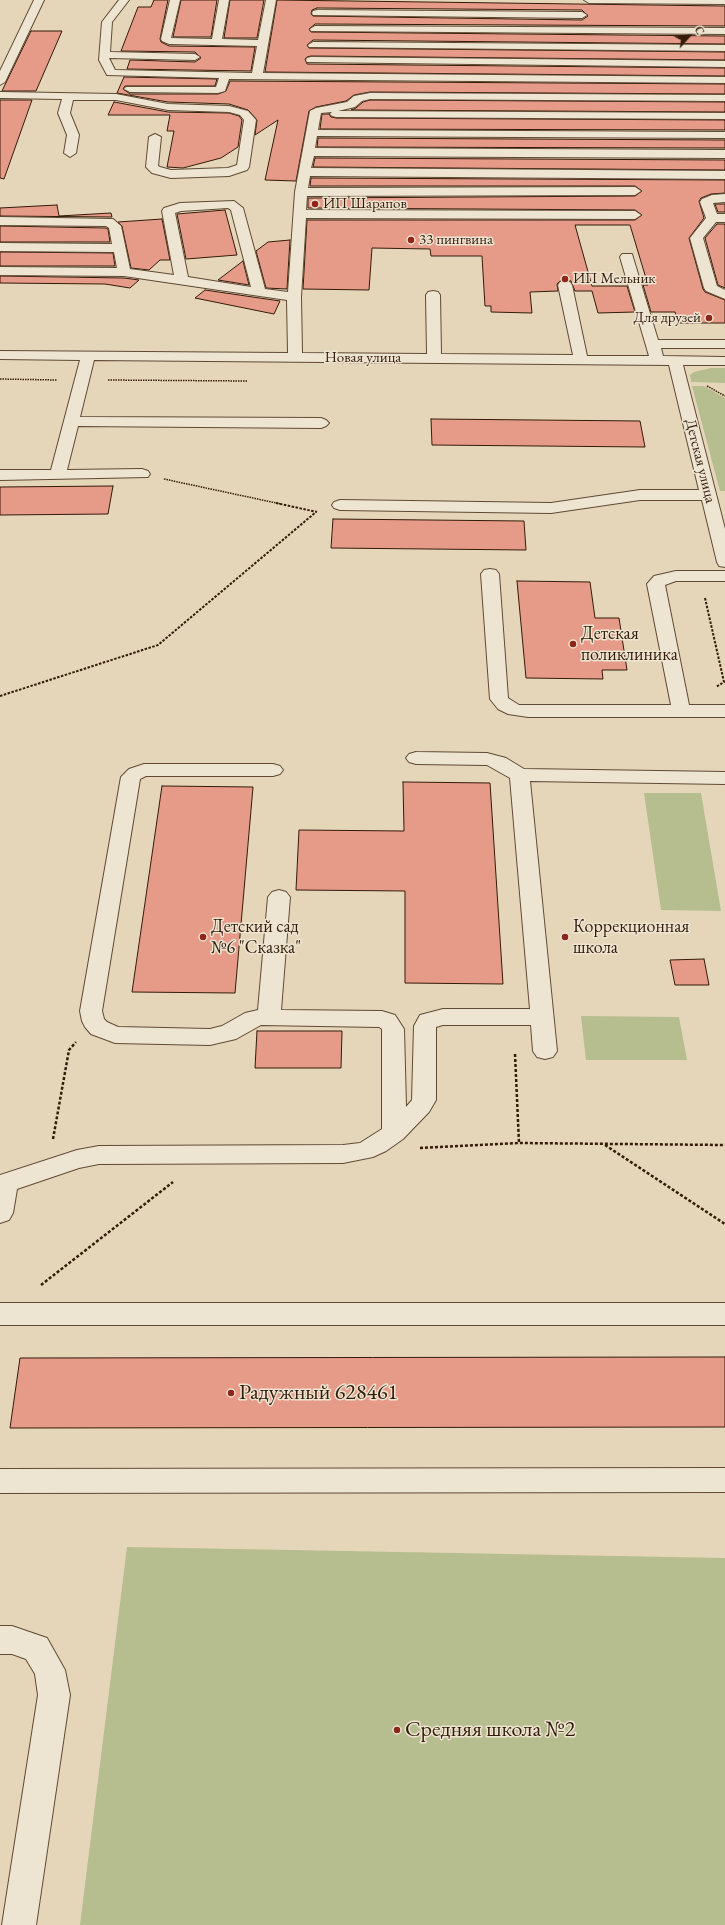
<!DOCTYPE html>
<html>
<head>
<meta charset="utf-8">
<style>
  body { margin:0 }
  #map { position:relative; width:725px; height:1925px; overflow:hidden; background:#e5d6b9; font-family:"EB Garamond",serif }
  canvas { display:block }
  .north { position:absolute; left:669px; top:16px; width:40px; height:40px; -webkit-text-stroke:3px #eee4d2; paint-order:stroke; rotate:63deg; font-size:11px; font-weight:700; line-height:16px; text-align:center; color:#331b08 }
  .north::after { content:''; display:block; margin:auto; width:14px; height:18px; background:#331b08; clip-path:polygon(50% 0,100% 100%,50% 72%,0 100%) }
</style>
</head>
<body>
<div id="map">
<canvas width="725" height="1925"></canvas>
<div class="north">С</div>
</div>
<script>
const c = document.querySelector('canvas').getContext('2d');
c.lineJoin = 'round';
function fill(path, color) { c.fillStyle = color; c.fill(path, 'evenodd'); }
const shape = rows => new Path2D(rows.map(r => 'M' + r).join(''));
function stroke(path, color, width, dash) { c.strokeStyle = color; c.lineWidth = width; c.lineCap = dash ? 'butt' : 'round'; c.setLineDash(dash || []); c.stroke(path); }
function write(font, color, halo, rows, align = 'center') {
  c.font = font + ' "EB Garamond",serif'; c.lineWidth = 3; c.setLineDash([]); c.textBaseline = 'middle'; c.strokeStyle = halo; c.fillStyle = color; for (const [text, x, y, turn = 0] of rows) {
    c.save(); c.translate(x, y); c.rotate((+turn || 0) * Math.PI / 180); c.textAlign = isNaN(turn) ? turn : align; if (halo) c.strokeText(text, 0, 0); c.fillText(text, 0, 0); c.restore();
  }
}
fill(shape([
  [711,368,725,368,725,383,691,382,690,375,694,372],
  [692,386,704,386,725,398,725,491,720,491],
  [644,793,701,793,721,911,661,910],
  [581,1016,679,1017,687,1060,586,1060],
  [127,1547,725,1558,725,1925,80,1925]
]), '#b6bd8e');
const building = shape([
  [154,0,168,0,160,39,161,42,169,46,255,47,251,71,127,69,130,60,195,62,201,58,195,52,121,51,138,7,151,7,154,0],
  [181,0,217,0,211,37,173,37,181,0],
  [230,0,264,0,257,38,224,38,230,0],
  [277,0,725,6,725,26,315,24,309,29,311,32,725,36,725,44,313,40,307,45,309,48,725,52,725,60,311,56,307,57,305,59,307,64,725,68,725,76,265,72,277,0],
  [317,8,582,10,588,16,582,20,313,16,311,14,312,10,317,8],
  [31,31,62,31,36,91,2,91,31,31],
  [124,77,217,79,215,86,125,86,123,89,130,94,218,94,226,91,230,81,725,84,725,94,370,92,354,95,346,101,316,107,309,111,296,181,265,180,278,120,255,135,257,120,248,110,229,104,168,102,117,93,124,77],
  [0,100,32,100,4,179,0,178,0,100],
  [370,100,725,102,725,112,351,110,356,108,363,102,370,100],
  [114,102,168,112,229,113,239,116,242,120,238,147,221,158,183,168,167,167,174,131,167,131,170,115,108,115,114,102],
  [322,114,329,114,331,117,336,118,725,120,725,130,320,129,322,114],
  [318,138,725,140,725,148,317,147,318,138],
  [315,158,725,160,725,170,313,167,315,158],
  [311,178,725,180,725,193,711,194,701,198,699,201,704,218,689,238,703,289,705,292,725,300,725,323,678,323,675,312,651,312,643,285,648,285,630,225,575,225,592,286,627,286,635,312,598,313,592,291,575,291,571,281,565,280,560,281,557,284,558,291,530,292,532,313,491,312,491,306,485,306,482,256,431,256,430,249,372,248,369,290,303,289,307,220,635,220,642,215,635,210,308,208,308,198,635,196,642,191,635,186,310,186,311,178],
  [715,204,725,204,725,212,718,212,715,204],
  [57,205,59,216,111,213,112,217,0,216,0,208,57,205],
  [225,210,237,255,186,259,177,214,225,210],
  [162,219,170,260,160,260,149,270,131,268,122,226,118,222,162,219],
  [717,224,725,224,725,288,718,285,705,238,717,224],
  [0,226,106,228,108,229,110,242,0,242,0,226],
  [290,240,287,289,266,288,256,251,268,242,290,240],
  [0,252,113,253,115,266,0,266,0,252],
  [243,261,249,285,218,280,243,261],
  [0,276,124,278,139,280,130,288,105,284,0,283,0,276],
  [205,290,280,301,274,314,195,298,205,290],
  [431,419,640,421,645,447,432,445,431,419],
  [113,486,108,514,0,515,0,487,113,486],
  [333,519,524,521,526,550,331,548,333,519],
  [517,581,590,582,595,618,619,618,627,670,602,670,603,679,526,678,517,581],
  [403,782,490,783,503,984,405,983,405,891,296,890,299,830,404,831,403,782],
  [162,786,253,787,235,993,132,992,162,786],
  [704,959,709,985,675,985,670,960,704,959],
  [257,1031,342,1031,341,1068,255,1068,257,1031],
  [725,1357,725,1427,10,1428,20,1358,725,1357]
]);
fill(building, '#e69a88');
stroke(building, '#331b08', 1);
const minor = shape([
  [34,0,44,0,5,82,0,85,0,71,34,0],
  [119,0,129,0,112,22,110,52,195,54,200,57,195,60,109,58,115,70,252,73,257,46,169,44,162,41,161,39,170,0,180,0,171,38,212,39,219,0,229,0,222,39,258,40,266,0,276,0,263,73,725,77,725,83,229,79,225,91,218,93,130,92,124,89,126,87,216,87,219,78,107,75,99,60,102,22,119,0],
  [584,0,725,0,725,4,589,3,584,0],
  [317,10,582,12,587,15,582,18,313,15,312,13,313,11,317,10],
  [315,26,725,28,725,34,311,31,310,29,315,26],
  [313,42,725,45,725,51,309,47,308,45,313,42],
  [311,57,725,61,725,67,307,62,306,60,307,58,311,57],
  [0,92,116,94,168,104,229,106,248,111,256,120,249,167,247,170,229,176,171,178,152,173,146,167,149,137,155,134,161,137,158,166,160,167,171,170,228,168,237,165,244,120,240,115,229,112,168,110,116,100,73,100,70,113,79,135,76,153,70,157,64,153,67,135,58,113,62,99,0,98,0,92],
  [370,93,725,95,725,101,370,99,362,101,355,107,338,111,725,113,725,119,336,117,332,116,330,114,332,112,321,113,318,130,725,132,725,138,317,136,315,148,725,150,725,158,314,156,311,168,725,171,725,179,310,176,308,188,635,187,641,191,635,195,307,196,306,210,635,211,641,215,635,219,306,218,301,297,302,353,427,354,426,295,428,292,433,291,438,292,440,295,441,354,573,355,558,285,560,282,565,281,570,282,572,285,587,356,649,356,620,257,622,254,632,254,658,340,725,340,725,348,661,348,663,356,725,357,725,365,683,365,725,529,725,567,719,566,717,562,702,500,640,500,551,513,340,510,334,508,332,505,334,502,340,500,551,503,640,490,699,490,669,365,94,360,80,417,321,418,326,420,329,423,326,426,321,428,78,426,67,470,142,469,148,471,150,474,148,477,0,480,0,470,51,470,80,360,0,359,0,351,288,353,287,300,124,276,0,275,0,267,117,268,114,252,0,251,0,243,112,244,109,228,106,226,0,225,0,217,113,219,121,226,130,269,174,275,162,211,164,208,180,203,234,201,243,208,265,289,288,292,295,192,310,111,316,108,347,102,354,96,370,93],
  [228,208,231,210,251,287,188,277,175,213,181,211,228,208],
  [725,194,725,202,713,203,717,214,725,214,725,222,716,222,703,238,717,286,725,290,725,299,706,291,704,288,690,238,706,218,700,202,702,199,712,195,725,194],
  [490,569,496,570,499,574,508,698,519,705,671,705,647,584,654,576,676,571,725,571,725,581,676,581,665,585,689,705,725,705,725,717,528,717,508,714,498,709,490,699,481,574,484,570,490,569],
  [416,752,487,753,506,758,524,769,725,772,725,784,530,781,557,1051,553,1057,545,1059,537,1057,533,1051,531,1025,443,1025,436,1027,436,1100,429,1112,403,1139,386,1151,373,1157,343,1163,99,1164,79,1168,17,1189,13,1213,9,1220,0,1223,0,1175,77,1150,99,1146,343,1145,360,1143,382,1129,382,1029,379,1027,261,1025,236,1039,210,1045,115,1043,91,1034,85,1027,82,1021,80,1011,121,777,129,769,144,764,273,764,280,766,283,770,280,774,273,776,146,776,140,779,102,1011,104,1019,107,1022,118,1027,210,1029,222,1026,245,1013,258,1010,268,897,272,892,279,890,286,892,290,897,281,1010,382,1011,395,1015,404,1029,406,1107,412,1100,414,1026,420,1015,443,1009,530,1009,510,778,487,765,416,764,409,762,406,758,409,754,416,752],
  [0,1303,725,1303,725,1325,0,1325,0,1303],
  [725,1468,725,1492,0,1493,0,1469,725,1468],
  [0,1626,12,1626,47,1638,65,1670,70,1695,36,1925,2,1925,38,1695,35,1674,26,1659,12,1654,0,1654,0,1626]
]);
stroke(minor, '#604a34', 2);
stroke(shape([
  [0,379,57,380],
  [108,380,247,381],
  [707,386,725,396],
  [164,479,281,504]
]), '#331b08', 1.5, [1.5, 1]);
stroke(shape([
  [276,503,317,512],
  [705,598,724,682,716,687],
  [0,696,158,645,316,512]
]), '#331b08', 2, [2.5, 1.5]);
stroke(shape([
  [515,1054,519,1143],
  [53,1139,69,1050,76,1042],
  [605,1145,725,1224],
  [420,1148,519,1143,725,1145],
  [41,1285,173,1182]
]), '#331b08', 2.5, [3, 2]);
fill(minor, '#eee4d2');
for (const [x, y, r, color] of [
  [315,204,4,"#8f2418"],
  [411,240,4,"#8f2418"],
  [565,279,4,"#8f2418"],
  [709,318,4,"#8f2418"],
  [573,644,4,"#8f2418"],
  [203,937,4,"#8f2418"],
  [565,937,4,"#8f2418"],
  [231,1393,4,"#8f2418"],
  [397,1730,4,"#8f2418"]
]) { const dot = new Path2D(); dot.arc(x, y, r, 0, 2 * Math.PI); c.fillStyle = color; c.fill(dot); stroke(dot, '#eee4d2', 1.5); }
write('15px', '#331b08', '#eee4d2', [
  ["ИП Шарапов",323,204],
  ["33 пингвина",419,240],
  ["ИП Мельник",573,279],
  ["Для друзей",701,318,"right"]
], 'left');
write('15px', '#331b08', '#eee4d2', [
  ["Новая улица",363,358],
  ["Детская улица",700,461,76]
]);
write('18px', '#331b08', '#eee4d2', [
  ["Детская",581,634],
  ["поликлиника",581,655],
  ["Детский сад",211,927],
  ["№6 \"Сказка\"",211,948],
  ["Коррекционная",573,927],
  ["школа",573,948]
], 'left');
write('22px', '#331b08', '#eee4d2', [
  ["Радужный 628461",239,1393],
  ["Средняя школа №2",405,1730]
], 'left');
</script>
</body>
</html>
